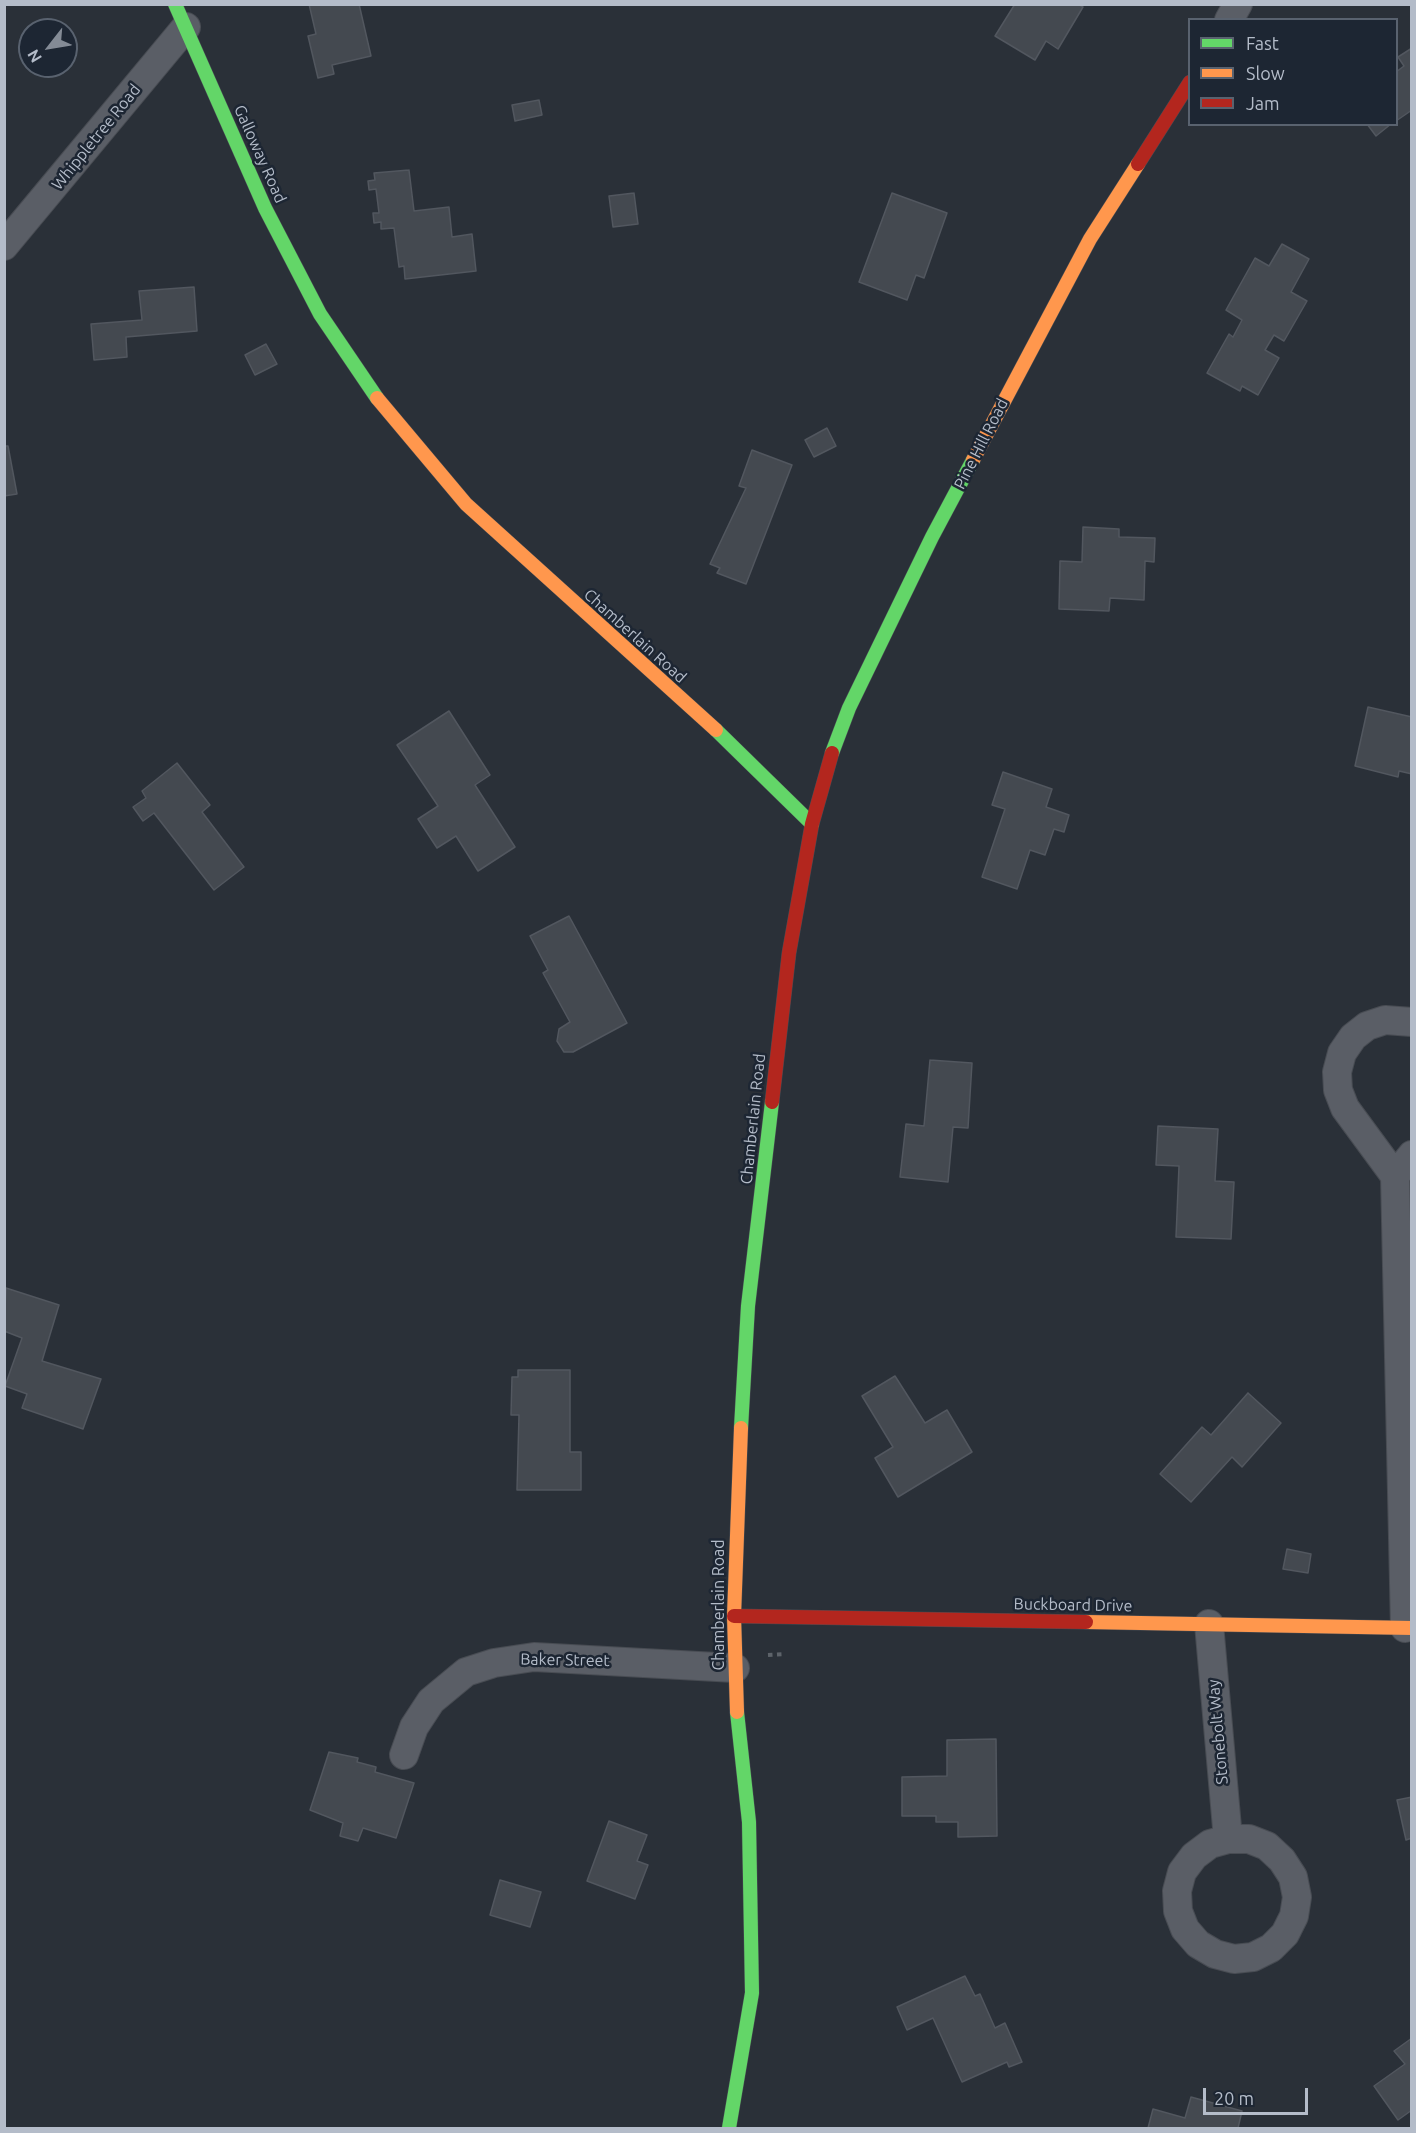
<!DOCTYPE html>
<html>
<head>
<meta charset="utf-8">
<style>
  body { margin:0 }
  #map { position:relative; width:1416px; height:2133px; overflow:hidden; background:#2a3038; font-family:Ubuntu,sans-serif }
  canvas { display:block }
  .frame { position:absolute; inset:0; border:6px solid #b4bcc9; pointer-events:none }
  .legend { position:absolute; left:1188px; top:18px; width:210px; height:108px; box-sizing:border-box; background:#1d2633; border:2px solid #59626f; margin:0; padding:8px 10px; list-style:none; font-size:18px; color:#b4bcc9 }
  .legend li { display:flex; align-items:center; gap:12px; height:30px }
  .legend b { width:30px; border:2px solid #59626f }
  .north { position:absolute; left:18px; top:18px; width:60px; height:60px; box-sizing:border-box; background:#1d2633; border:2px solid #59626f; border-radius:50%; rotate:239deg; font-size:16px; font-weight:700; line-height:24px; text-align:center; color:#b4bcc9 }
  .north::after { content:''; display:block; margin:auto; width:21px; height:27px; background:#848b96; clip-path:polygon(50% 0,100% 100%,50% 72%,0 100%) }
  .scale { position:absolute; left:1203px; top:2088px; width:105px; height:27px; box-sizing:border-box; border:3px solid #b4bcc9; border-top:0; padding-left:8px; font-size:18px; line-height:21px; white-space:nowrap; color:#b4bcc9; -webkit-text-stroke:4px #1d2633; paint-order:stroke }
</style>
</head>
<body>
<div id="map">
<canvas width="1416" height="2133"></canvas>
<div class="frame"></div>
<ul class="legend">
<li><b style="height:8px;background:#63d668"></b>Fast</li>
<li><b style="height:8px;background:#ff974d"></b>Slow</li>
<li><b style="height:8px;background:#b3261e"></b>Jam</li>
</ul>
<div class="north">N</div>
<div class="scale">20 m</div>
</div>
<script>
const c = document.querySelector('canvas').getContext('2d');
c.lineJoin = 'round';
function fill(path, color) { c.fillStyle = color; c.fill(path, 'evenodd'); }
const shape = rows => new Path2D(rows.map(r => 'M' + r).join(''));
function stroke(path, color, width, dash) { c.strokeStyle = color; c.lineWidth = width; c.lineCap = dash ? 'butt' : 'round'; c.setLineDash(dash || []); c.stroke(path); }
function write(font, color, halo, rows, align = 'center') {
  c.font = font + ' Ubuntu,sans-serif'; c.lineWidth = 5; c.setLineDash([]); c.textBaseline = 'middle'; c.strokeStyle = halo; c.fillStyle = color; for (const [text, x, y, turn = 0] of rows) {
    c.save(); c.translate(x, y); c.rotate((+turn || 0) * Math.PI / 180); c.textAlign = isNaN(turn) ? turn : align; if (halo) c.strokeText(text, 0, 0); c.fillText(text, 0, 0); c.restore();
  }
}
const building = shape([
  [309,4,359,4,371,56,332,65,334,74,318,78,308,36,316,34,309,4],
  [1015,4,1078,4,1083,7,1058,49,1046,41,1035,60,995,36,1015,4],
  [1412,48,1412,110,1396,121,1396,72,1404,66,1398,57,1412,48],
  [539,100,542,115,515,121,512,105,539,100],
  [1367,124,1391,124,1376,136,1367,124],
  [409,170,414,211,449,207,452,237,472,234,476,271,405,279,404,266,399,267,394,228,381,229,381,222,374,223,373,213,379,213,376,189,369,190,368,181,375,180,374,173,409,170],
  [634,193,638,224,613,227,609,196,634,193],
  [892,193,947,213,924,278,916,275,907,300,859,282,892,193],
  [1282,244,1309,259,1291,292,1307,301,1284,341,1274,335,1265,350,1279,358,1258,395,1242,386,1240,391,1207,373,1229,334,1233,337,1242,320,1226,310,1255,258,1269,266,1282,244],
  [194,287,197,331,126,337,127,357,94,360,91,324,142,320,139,291,194,287],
  [266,344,277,364,255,375,245,355,266,344],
  [827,428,836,446,814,457,805,440,827,428],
  [4,446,8,446,17,494,4,496,4,446],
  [752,450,792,465,746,584,717,573,720,568,710,564,746,488,739,486,752,450],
  [1083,527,1119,529,1119,537,1155,538,1154,562,1145,561,1144,600,1110,598,1109,611,1059,609,1060,561,1082,562,1083,527],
  [1368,707,1412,717,1412,774,1399,771,1398,777,1355,766,1368,707],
  [449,711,490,775,475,785,515,847,478,871,456,836,437,848,418,819,438,806,397,745,449,711],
  [177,763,210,805,202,812,244,867,214,890,154,813,143,821,133,807,146,798,142,791,177,763],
  [1003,772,1052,789,1046,807,1069,815,1064,832,1054,829,1045,855,1030,850,1017,889,982,877,1005,809,992,805,1003,772],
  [569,916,627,1023,573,1052,564,1052,557,1041,559,1029,570,1022,543,973,548,970,530,936,569,916],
  [930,1060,972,1063,968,1128,953,1127,948,1182,900,1177,906,1124,924,1126,930,1060],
  [1158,1126,1218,1129,1215,1181,1234,1182,1231,1239,1176,1237,1179,1166,1156,1165,1158,1126],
  [6,1288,59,1305,42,1361,101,1379,83,1429,22,1408,27,1394,5,1386,22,1338,4,1331,6,1288],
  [518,1370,570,1370,570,1452,581,1452,581,1490,517,1490,519,1415,511,1415,512,1377,518,1377,518,1370],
  [895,1376,925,1423,947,1410,972,1452,898,1497,875,1458,893,1447,862,1396,895,1376],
  [1248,1393,1281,1423,1242,1467,1232,1457,1191,1502,1160,1474,1202,1427,1211,1435,1248,1393],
  [1287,1549,1311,1554,1308,1573,1283,1569,1287,1549],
  [996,1739,997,1836,958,1837,958,1822,936,1822,936,1816,902,1816,902,1777,947,1776,947,1740,996,1739],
  [329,1752,358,1758,357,1762,376,1767,375,1772,414,1783,396,1838,363,1828,358,1841,340,1836,343,1823,310,1810,329,1752],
  [1412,1797,1412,1838,1406,1840,1397,1800,1412,1797],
  [609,1821,647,1835,637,1861,648,1865,635,1899,587,1881,609,1821],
  [500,1880,541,1892,530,1927,490,1915,500,1880],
  [965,1976,975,1996,980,1994,995,2028,1005,2023,1022,2062,1009,2067,1007,2062,962,2082,933,2018,907,2030,897,2007,965,1976],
  [1412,2038,1412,2110,1398,2120,1374,2086,1405,2064,1394,2051,1412,2038],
  [1191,2097,1242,2111,1238,2128,1148,2128,1153,2109,1185,2118,1191,2097]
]);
fill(building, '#444950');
stroke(building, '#52575f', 1.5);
const street = shape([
  [1229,20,1238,4],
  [4,246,186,27],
  [1395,1176,1412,1155],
  [1209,1624,1228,1839,1210,1844,1194,1856,1182,1872,1177,1891,1178,1911,1185,1929,1198,1944,1215,1954,1234,1959,1253,1957,1271,1948,1285,1934,1294,1916,1297,1897,1293,1877,1282,1860,1267,1846,1249,1839,1228,1839],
  [1405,1628,1395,1176,1345,1108,1338,1090,1337,1072,1342,1053,1353,1037,1367,1026,1385,1020,1412,1022],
  [404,1755,414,1727,431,1701,466,1672,494,1663,534,1657,735,1668]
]);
const fast = shape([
  [175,4,265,208,320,314,377,398],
  [716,730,812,824],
  [832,753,849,708,932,537,973,460],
  [741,1428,748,1306,772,1102],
  [729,2128,752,1993,749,1822,737,1712]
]);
const slow = shape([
  [377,398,466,504,716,730],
  [973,460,1090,239,1138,164],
  [1086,1622,1412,1628],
  [737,1712,734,1616,741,1428]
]);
const jam = shape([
  [1138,164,1190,82],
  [772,1102,789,953,812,824,832,753],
  [734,1616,1086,1622]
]);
stroke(street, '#484c53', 30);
stroke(fast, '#484c53', 15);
stroke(slow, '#484c53', 15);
stroke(jam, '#484c53', 15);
stroke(shape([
  [768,1655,785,1654]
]), '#5d636a', 4, [4.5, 4.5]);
stroke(street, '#5a5e66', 28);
stroke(fast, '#63d668', 14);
stroke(slow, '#ff974d', 14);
stroke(jam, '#b3261e', 14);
write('16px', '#b4bcc9', '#1d2633', [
  ["Whippletree Road",96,137,-51],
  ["Galloway Road",260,154,66],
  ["Pine Hill Road",981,444,-63],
  ["Chamberlain Road",635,636,42],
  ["Chamberlain Road",753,1119,-84],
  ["Chamberlain Road",719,1605,-90],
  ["Buckboard Drive",1073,1605,1],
  ["Baker Street",565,1660,1],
  ["Stonebolt Way",1218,1732,-95]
]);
</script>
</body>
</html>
